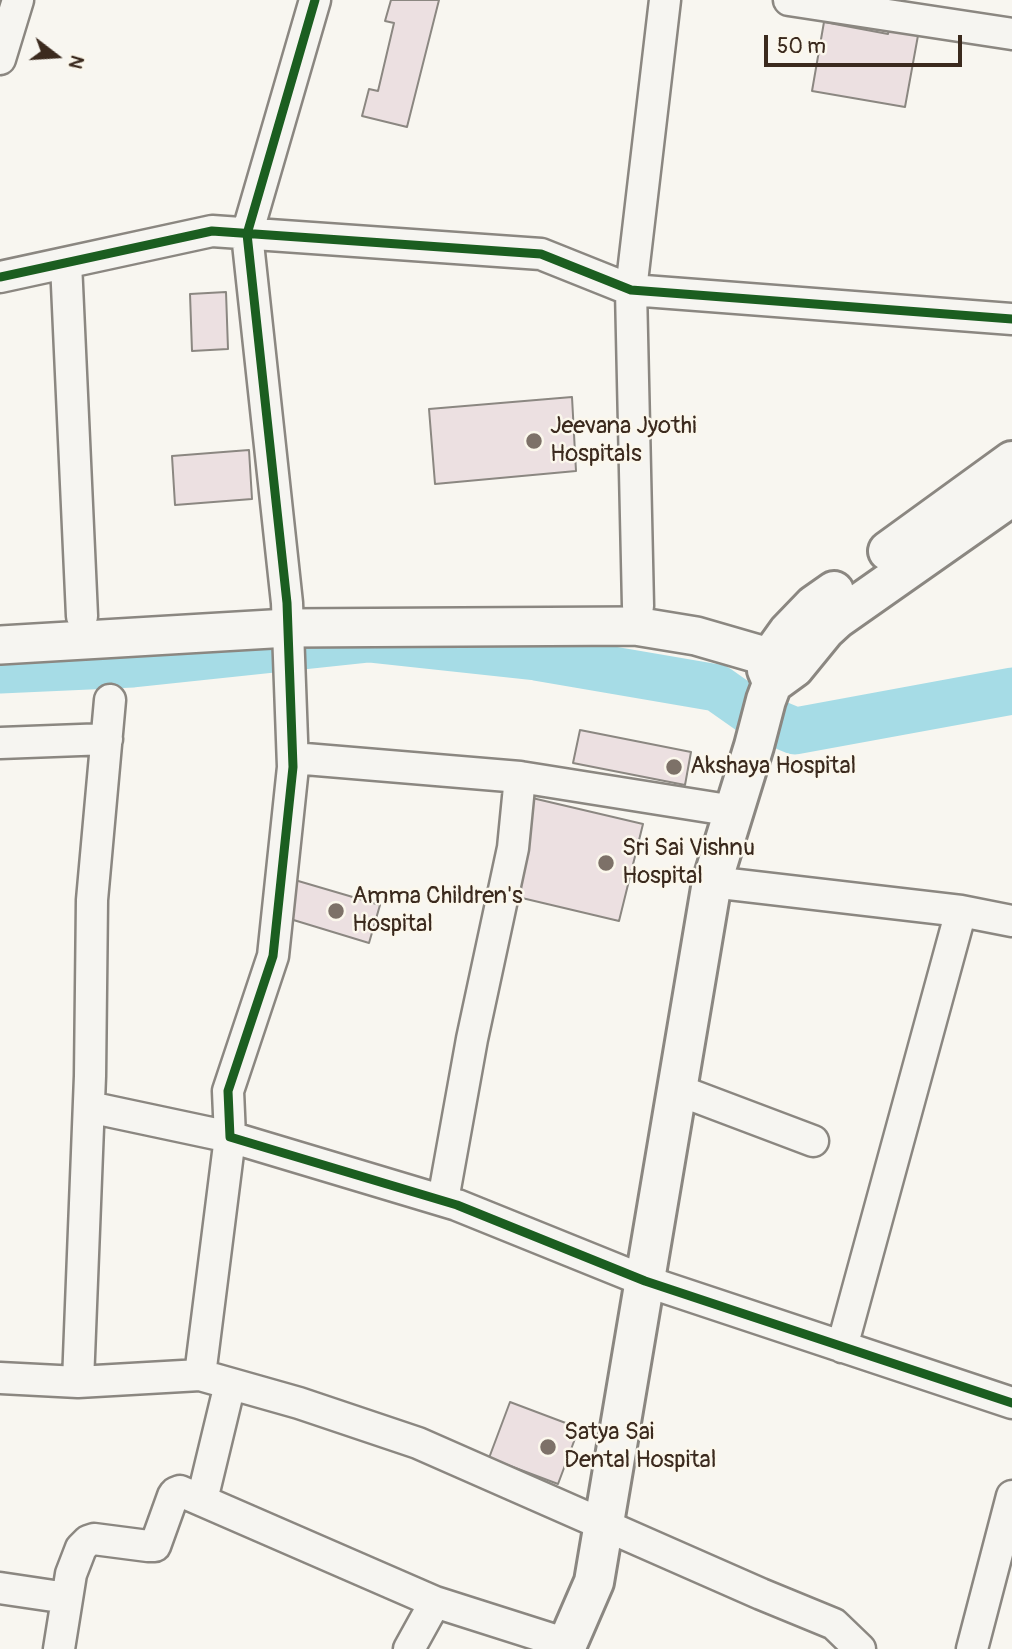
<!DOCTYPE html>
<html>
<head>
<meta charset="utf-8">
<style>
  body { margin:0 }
  #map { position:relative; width:1012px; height:1649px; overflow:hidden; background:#f8f6f0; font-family:Pangolin,sans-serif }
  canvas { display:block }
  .north { position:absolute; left:21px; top:21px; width:70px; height:70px; -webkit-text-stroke:5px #fbf7ec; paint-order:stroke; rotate:107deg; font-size:19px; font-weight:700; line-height:28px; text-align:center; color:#3b2a1e }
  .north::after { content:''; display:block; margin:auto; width:24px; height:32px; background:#3b2a1e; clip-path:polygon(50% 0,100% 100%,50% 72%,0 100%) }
  .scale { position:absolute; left:764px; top:35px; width:198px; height:32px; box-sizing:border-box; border:4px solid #3b2a1e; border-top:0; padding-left:9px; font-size:21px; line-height:24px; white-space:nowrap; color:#3b2a1e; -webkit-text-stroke:5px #fbf7ec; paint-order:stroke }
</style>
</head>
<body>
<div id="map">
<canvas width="1012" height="1649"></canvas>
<div class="north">N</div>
<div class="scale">50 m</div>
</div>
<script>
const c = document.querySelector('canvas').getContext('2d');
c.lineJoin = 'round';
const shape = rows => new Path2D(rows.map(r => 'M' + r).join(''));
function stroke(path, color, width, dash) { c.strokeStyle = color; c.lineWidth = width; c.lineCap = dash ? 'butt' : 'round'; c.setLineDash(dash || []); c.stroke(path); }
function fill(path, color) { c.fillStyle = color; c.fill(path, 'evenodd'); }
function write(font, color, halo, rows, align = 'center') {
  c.font = font + ' Pangolin,sans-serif'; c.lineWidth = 5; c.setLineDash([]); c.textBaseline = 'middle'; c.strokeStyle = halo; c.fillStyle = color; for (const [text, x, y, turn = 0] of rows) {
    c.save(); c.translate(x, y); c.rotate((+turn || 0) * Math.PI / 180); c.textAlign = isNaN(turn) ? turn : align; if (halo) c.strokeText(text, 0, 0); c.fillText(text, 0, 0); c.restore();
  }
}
stroke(shape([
  [0,670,133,664,369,639,536,657,717,688,754,714,795,731,1012,691]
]), '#a6dce6', 47);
const building = shape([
  [391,0,439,0,407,127,362,116,369,89,378,91,394,23,385,21,391,0],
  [824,22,888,34,890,25,919,30,905,107,812,91,824,22],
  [226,292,228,349,192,351,190,294,226,292],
  [572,397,576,471,435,484,429,409,572,397],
  [249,450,252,499,175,505,172,456,249,450],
  [580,730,691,752,685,785,573,763,580,730],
  [528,797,643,824,619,921,505,894,528,797],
  [288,878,380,905,369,943,277,915,288,878],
  [510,1402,579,1428,558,1484,489,1458,510,1402]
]);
fill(building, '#ece0e1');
stroke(building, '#8b8781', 2);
const minor = shape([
  [315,0,247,234,287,603,293,767,273,956,228,1091,230,1137,457,1205,645,1281,1012,1403],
  [789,0,1012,34],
  [0,59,18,0],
  [66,263,82,616],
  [0,277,212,231,541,254,631,290,1012,319],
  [638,606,631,290,665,0],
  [0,743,107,739],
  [293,758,520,777,513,848,472,1039,443,1200],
  [520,777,734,811],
  [712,882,961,911,1012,921],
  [678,1090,813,1141],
  [842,1347,961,911],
  [200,1375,299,1403,418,1443,761,1594,834,1624,860,1649],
  [0,1378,78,1382,90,1076,92,900,110,700],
  [78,1382,200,1375,230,1137,89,1107],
  [202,1500,230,1384],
  [0,1588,67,1598],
  [59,1649,71,1574,81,1548,88,1541,94,1539,148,1546,155,1546,173,1496,175,1493,180,1491,435,1602],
  [409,1649,435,1602,567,1644],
  [972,1649,1012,1496]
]);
const major = shape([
  [0,645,288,628,635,626,696,636,772,658,794,668]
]);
const highway = shape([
  [888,551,1012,461],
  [772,682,767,670,778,646,788,632,814,605,834,591],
  [565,1649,594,1582,712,882,754,746,766,700,772,684,794,668,825,630,837,619,1012,496]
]);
stroke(minor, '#8b8781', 35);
stroke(major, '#8b8781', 42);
stroke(highway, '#8b8781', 44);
stroke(minor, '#f6f5f1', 30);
stroke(major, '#f6f5f1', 37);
stroke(highway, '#f6f5f1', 38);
stroke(shape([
  [315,0,247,234,287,603,293,767,273,956,228,1091,230,1137,457,1205,645,1281,1012,1403],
  [0,277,212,231,541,254,631,290,1012,319]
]), '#1b5e20', 9);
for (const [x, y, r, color] of [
  [534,441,9,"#7d7168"],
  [674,767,9,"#7d7168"],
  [606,863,9,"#7d7168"],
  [336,911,9,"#7d7168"],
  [548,1447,9,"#7d7168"]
]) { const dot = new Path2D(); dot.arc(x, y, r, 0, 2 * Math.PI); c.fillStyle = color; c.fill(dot); stroke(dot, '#fbf7ec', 2.5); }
write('24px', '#3b2a1e', '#fbf7ec', [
  ["Jeevana Jyothi",550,427],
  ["Hospitals",550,455],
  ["Akshaya Hospital",690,767],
  ["Sri Sai Vishnu",622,849],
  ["Hospital",622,877],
  ["Amma Children's",352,897],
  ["Hospital",352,925],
  ["Satya Sai",564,1433],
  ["Dental Hospital",564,1461]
], 'left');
</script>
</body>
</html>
